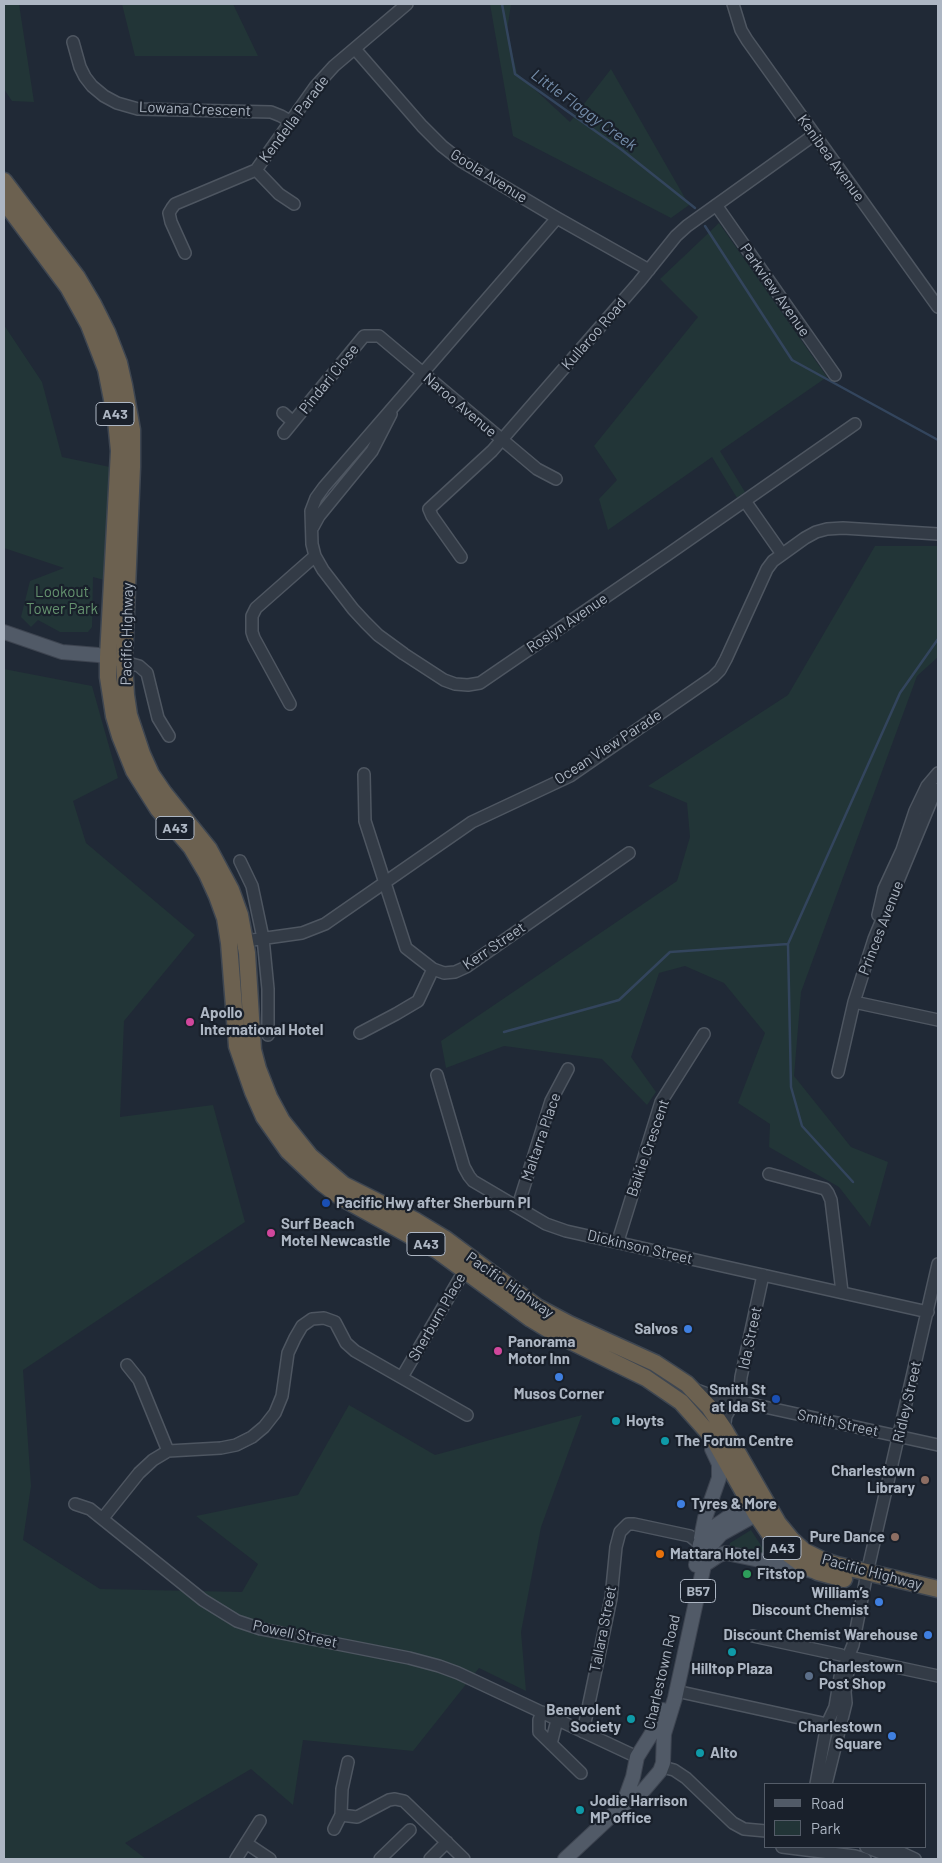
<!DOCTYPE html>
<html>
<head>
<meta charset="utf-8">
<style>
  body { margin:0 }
  #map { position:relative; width:942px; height:1863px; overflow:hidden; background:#202936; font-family:Barlow,sans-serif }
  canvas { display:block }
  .frame { position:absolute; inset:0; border:5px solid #adb6c3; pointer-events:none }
  .legend { position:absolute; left:764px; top:1783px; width:162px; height:65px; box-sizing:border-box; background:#19202b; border:1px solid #545c68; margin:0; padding:6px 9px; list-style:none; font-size:15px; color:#adb6c3 }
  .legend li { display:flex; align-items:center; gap:10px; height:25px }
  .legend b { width:25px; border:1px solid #545c68 }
</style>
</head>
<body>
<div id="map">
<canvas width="942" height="1863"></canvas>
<div class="frame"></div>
<ul class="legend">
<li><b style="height:6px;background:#515a67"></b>Road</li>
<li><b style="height:14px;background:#223537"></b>Park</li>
</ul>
</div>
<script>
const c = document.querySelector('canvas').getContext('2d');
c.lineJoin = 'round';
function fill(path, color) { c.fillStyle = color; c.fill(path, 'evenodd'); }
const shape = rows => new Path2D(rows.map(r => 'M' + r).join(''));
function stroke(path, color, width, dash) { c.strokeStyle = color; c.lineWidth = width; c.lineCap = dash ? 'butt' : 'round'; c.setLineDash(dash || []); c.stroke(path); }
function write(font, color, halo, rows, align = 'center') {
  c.font = font + ' Barlow,sans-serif'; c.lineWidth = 4.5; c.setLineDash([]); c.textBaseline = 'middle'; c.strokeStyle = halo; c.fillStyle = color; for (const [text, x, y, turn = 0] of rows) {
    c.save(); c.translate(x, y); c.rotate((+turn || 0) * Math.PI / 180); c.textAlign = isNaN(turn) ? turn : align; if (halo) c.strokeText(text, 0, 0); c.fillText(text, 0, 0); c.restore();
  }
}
fill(shape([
  [4,4,19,4,34,102,12,101,4,89],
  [122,4,233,4,258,56,135,56],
  [490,4,511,4,507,31,517,73,570,122,611,69,689,205,671,218,513,136],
  [719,223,827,377,720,451,745,492,737,498,712,457,608,530,599,499,617,480,594,446,698,317,660,279],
  [4,325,42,382,62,457,110,467,104,580,93,577,92,627,88,632,60,632,38,620,31,627,21,617,30,581,64,568,4,548],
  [875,546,938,546,938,657,917,676,801,992,794,1076,851,1147,888,1162,870,1227,839,1187,769,1147,770,1124,738,1103,765,1033,724,983,685,966,659,973,631,1057,656,1092,647,1105,602,1059,504,1046,446,1068,441,1041,677,881,690,837,687,803,648,786,788,695],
  [4,669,92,686,118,778,73,801,86,843,195,935,124,1021,120,1117,213,1105,245,1222,23,1370,31,1486,23,1540,100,1589,242,1592,258,1564,196,1516,298,1495,349,1405,435,1455,582,1415,541,1527,521,1632,526,1691,479,1668,413,1751,303,1740,293,1805,251,1769,125,1843,146,1859,4,1859],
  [751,1530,762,1547,768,1544,779,1557,728,1550,730,1543]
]), '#223537');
stroke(shape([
  [502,4,515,74,622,150,695,208],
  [705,226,792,360,938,440],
  [504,1032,619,1000,670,952,788,944],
  [853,1182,802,1126,791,1087,788,944,900,693,938,639]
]), '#33455d', 2.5);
const minor = shape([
  [733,4,741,30,747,40,938,307],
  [73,42,80,67,85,77,92,86,104,96,117,103,138,109,271,112,281,116,291,122],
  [355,49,422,126,442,146,461,161,557,218,649,270],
  [256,170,279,194,294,204],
  [716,205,835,375],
  [557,218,324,487,316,498,311,511,312,544,315,556,323,570,353,609,365,622,378,635,404,654,444,680,455,684,468,685,480,683,667,555,855,424],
  [185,253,171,222,169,213,172,208,175,204,256,170,315,87,334,66,407,4],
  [283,413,293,422,364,336,379,336,537,469,556,479],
  [284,433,293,422],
  [745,501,782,554],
  [313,527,319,516,372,451,391,414],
  [461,557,432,516,429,509,492,451,639,282,676,236,687,226,814,135],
  [124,662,139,666,147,673,158,718,169,736],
  [290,704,254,638,252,632,252,616,256,608,315,556],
  [364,774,365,821,406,948,433,969,444,973,455,972,466,967,629,853],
  [240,861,252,886,263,938,268,989,268,1035],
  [878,915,884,889,902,850,915,811,927,786,938,773],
  [238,942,302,933,325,924,472,822,570,776,713,677,720,670,726,659,767,569,773,561,805,538,816,532,827,529,843,528,938,534],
  [854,1002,938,1020],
  [360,1033,396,1014,418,1001,433,969],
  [838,1072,854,1002,874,939,932,799,938,789],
  [437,1075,464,1167,469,1176,473,1181,546,1224,566,1231,928,1312],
  [769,1174,825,1189,828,1193,831,1200,842,1292],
  [518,1206,551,1101,568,1069],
  [618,1241,661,1102,704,1034],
  [127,1365,139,1380,168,1451],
  [402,1377,467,1266],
  [694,1389,710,1395,938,1445],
  [739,1401,741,1377,763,1275],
  [724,1429,726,1416,730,1409,739,1401],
  [75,1504,90,1509,203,1600,237,1621,261,1629,409,1658,439,1666,458,1673,637,1757],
  [103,1518,139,1473,153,1460,168,1451,221,1448,236,1445,252,1437,264,1427,275,1413,282,1396,288,1353,295,1338,302,1326,312,1319,324,1318,335,1322,346,1343,355,1351,467,1415],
  [753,1636,841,1655],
  [849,1657,938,1676],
  [676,1691,827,1724],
  [542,1712,539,1720,539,1732,581,1773],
  [583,1732,611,1598,616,1547,620,1532,628,1524,634,1524,690,1536,700,1544],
  [551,1744,557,1720],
  [662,1767,674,1770,686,1778,733,1823,744,1829,766,1831],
  [816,1784,827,1724,835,1707,840,1677,853,1645,867,1573,938,1264],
  [826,1784,846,1703,845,1692,848,1671],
  [341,1815,357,1817,389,1800,395,1799,404,1801,464,1859],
  [334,1829,341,1815,342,1789,348,1762],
  [246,1843,270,1859],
  [782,1847,855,1856,865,1859],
  [866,1847,897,1859],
  [889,1847,915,1859],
  [236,1859,260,1821],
  [380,1859,410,1830],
  [430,1859,447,1842]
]);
const major = shape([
  [4,632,62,652,98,655,116,659],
  [701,1538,705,1518,719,1478,719,1464,712,1449],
  [696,1565,700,1544,708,1531,727,1518,759,1501],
  [704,1565,719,1555,726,1553,812,1571],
  [623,1805,633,1777,637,1757,652,1733,663,1710],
  [565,1859,623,1805,643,1791,660,1771,663,1763,664,1734,675,1698,706,1556,713,1543,721,1534,766,1509]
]);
const highway = shape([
  [4,181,77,277,93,304,107,332,119,363,124,385,132,430,132,467,124,662,126,695,129,715,142,754,151,774,164,793,209,849,231,890,240,915,247,953,253,1050,258,1069,269,1097,282,1121,310,1156,344,1185,416,1221,444,1238,537,1307,569,1324,655,1363,687,1384,709,1407,724,1429,778,1523,792,1540,804,1551,822,1560,837,1565,938,1589],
  [4,201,68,287,89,325,106,369,116,420,119,451,108,657,108,677,114,716,120,736,134,771,158,809,191,847,207,874,217,896,225,918,229,943,237,1046,253,1092,264,1117,288,1151,322,1183,342,1198,438,1251,531,1319,554,1333,646,1378,681,1402,713,1438,756,1514,773,1539,786,1552,802,1564,818,1572,844,1579]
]);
stroke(minor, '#4e5661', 14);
stroke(major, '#3d4450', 16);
stroke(highway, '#3e4651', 19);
stroke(minor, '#333b46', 11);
stroke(major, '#515a67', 14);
stroke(highway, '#6c6150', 16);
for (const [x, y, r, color] of [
  [190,1022,5,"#d1479c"],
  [326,1203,5,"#1a4fb4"],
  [271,1233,5,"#d1479c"],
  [688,1329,5,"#3f7fe0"],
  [498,1351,5,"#d1479c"],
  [559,1377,5,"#3f7fe0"],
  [776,1399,5,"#1a4fb4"],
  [616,1421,5,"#0f9aa8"],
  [665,1441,5,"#0f9aa8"],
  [925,1480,5,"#8d6e63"],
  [681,1504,5,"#3f7fe0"],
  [895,1537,5,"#8d6e63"],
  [660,1554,5,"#e8710a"],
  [747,1574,5,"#2e9e5b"],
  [879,1602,5,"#3f7fe0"],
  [928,1635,5,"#3f7fe0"],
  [732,1652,5,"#0f9aa8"],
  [809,1676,5,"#5c6f8a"],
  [631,1719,5,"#0f9aa8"],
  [892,1736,5,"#3f7fe0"],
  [700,1753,5,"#0f9aa8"],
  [580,1810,5,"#0f9aa8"]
]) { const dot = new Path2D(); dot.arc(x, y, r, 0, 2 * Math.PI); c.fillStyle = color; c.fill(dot); stroke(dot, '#19202b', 2); }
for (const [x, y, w] of [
  [115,414,38],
  [175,828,38],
  [426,1244,38],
  [782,1548,38],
  [698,1591,35]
]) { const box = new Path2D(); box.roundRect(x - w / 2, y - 11.5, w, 23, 4); c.fillStyle = '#19202b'; c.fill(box); stroke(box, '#adb6c3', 1); }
write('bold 14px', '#adb6c3', null, [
  ["A43",115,414],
  ["A43",175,828],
  ["A43",426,1244],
  ["A43",782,1548],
  ["B57",698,1591]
]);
write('15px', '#adb6c3', '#19202b', [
  ["Lowana Crescent",195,109,2],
  ["Kendella Parade",294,119,-53],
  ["Kenibea Avenue",831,158,54],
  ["Goola Avenue",489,176,32],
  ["Parkview Avenue",775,290,55],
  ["Kullaroo Road",594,334,-49],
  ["Pindari Close",329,379,-51],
  ["Naroo Avenue",460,405,40],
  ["Roslyn Avenue",567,623,-34],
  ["Pacific Highway",127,634,-89],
  ["Ocean View Parade",608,747,-33],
  ["Princes Avenue",881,928,-69],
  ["Kerr Street",494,946,-34],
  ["Maltarra Place",541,1137,-71],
  ["Baikie Crescent",648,1148,-71],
  ["Dickinson Street",640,1247,13],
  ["Pacific Highway",510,1285,35],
  ["Sherburn Place",437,1317,-60],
  ["Ida Street",750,1338,-78],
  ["Ridley Street",907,1402,-77],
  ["Smith Street",838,1423,12],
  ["Pacific Highway",872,1572,15],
  ["Tallara Street",603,1629,-79],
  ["Powell Street",295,1634,12],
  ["Charlestown Road",662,1672,-77]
]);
write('15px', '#65936f', '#19202b', [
  ["Lookout",62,592],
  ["Tower Park",62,609]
]);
write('bold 15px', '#adb6c3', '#19202b', [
  ["Apollo",200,1013],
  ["International Hotel",200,1030],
  ["Pacific Hwy after Sherburn Pl",336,1203],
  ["Surf Beach",281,1224],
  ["Motel Newcastle",281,1241],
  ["Salvos",678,1329,"right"],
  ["Panorama",508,1342],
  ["Motor Inn",508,1359],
  ["Smith St",766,1390,"right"],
  ["at Ida St",766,1407,"right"],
  ["Musos Corner",559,1394,"center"],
  ["Hoyts",626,1421],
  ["The Forum Centre",675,1441],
  ["Charlestown",915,1471,"right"],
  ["Library",915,1488,"right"],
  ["Tyres & More",691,1504],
  ["Pure Dance",885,1537,"right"],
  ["Mattara Hotel",670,1554],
  ["Fitstop",757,1574],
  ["William’s",869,1593,"right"],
  ["Discount Chemist",869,1610,"right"],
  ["Discount Chemist Warehouse",918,1635,"right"],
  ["Charlestown",819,1667],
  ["Post Shop",819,1684],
  ["Hilltop Plaza",732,1669,"center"],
  ["Benevolent",621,1710,"right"],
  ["Society",621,1727,"right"],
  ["Charlestown",882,1727,"right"],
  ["Square",882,1744,"right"],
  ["Alto",710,1753],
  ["Jodie Harrison",590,1801],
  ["MP office",590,1818]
], 'left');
write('italic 16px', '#758eab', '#19202b', [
  ["Little Flaggy Creek",584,110,36]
]);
</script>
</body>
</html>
